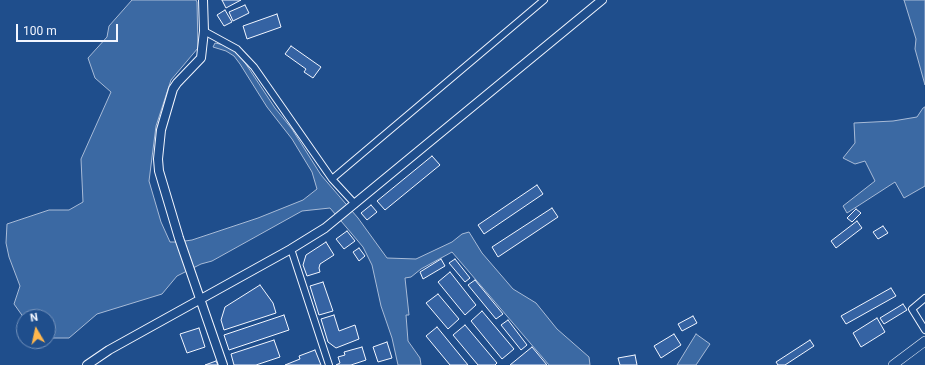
<!DOCTYPE html>
<html>
<head>
<meta charset="utf-8">
<style>
  body { margin:0 }
  #map { position:relative; width:925px; height:365px; overflow:hidden; background:#1f4e8c; font-family:Roboto,sans-serif }
  canvas { display:block }
  .north { position:absolute; left:16px; top:309px; width:40px; height:40px; box-sizing:border-box; background:#1f4e8c; border:1px solid #7391ba; border-radius:50%; rotate:351deg; font-size:11px; font-weight:700; line-height:16px; text-align:center; color:#f2f6ff }
  .north::after { content:''; display:block; margin:auto; width:14px; height:18px; background:#ffb74d; clip-path:polygon(50% 0,100% 100%,50% 72%,0 100%) }
  .scale { position:absolute; left:16px; top:24px; width:102px; height:18px; box-sizing:border-box; border:2px solid #f2f6ff; border-top:0; padding-left:5px; font-size:12px; line-height:14px; white-space:nowrap; color:#f2f6ff; -webkit-text-stroke:3px #1f4e8c; paint-order:stroke }
</style>
</head>
<body>
<div id="map">
<canvas width="925" height="365"></canvas>
<div class="north">N</div>
<div class="scale">100 m</div>
</div>
<script>
const c = document.querySelector('canvas').getContext('2d');
c.lineJoin = 'round';
function fill(path, color) { c.fillStyle = color; c.fill(path, 'evenodd'); }
const shape = rows => new Path2D(rows.map(r => 'M' + r).join(''));
function stroke(path, color, width, dash) { c.strokeStyle = color; c.lineWidth = width; c.lineCap = dash ? 'butt' : 'round'; c.setLineDash(dash || []); c.stroke(path); }
const water = shape([
  [132,0,196,0,197,2,198,48,171,80,156,126,149,181,161,222,170,242,178,242,192,240,258,218,303,200,317,189,312,172,292,139,267,107,240,64,234,56,226,51,213,47,215,43,230,46,238,52,275,108,292,129,321,175,358,218,387,258,416,259,452,242,462,234,469,232,482,253,513,289,536,303,557,329,589,357,590,365,549,365,452,252,421,269,411,277,405,278,409,315,406,315,408,341,420,358,421,365,398,365,392,338,381,306,372,265,363,247,330,208,302,211,212,261,201,264,177,276,162,294,97,314,69,338,48,338,48,317,24,317,24,318,14,304,20,286,9,257,6,243,7,224,49,210,69,210,83,202,81,159,111,92,95,78,88,58,107,37,109,26,132,0],
  [904,0,925,0,925,85,915,49,916,39,904,0],
  [925,107,925,186,904,198,895,182,847,213,843,206,875,181,865,161,855,164,843,158,855,143,854,123,893,121,917,117,923,108,925,107],
  [696,334,710,344,696,365,677,365,696,334]
]);
fill(water, '#3b69a3');
stroke(water, '#a8bbd7', 1);
const building = shape([
  [222,0,241,0,226,8,222,0],
  [245,5,249,13,233,21,229,12,245,5],
  [225,10,232,22,224,26,217,15,225,10],
  [277,14,281,27,247,39,243,26,277,14],
  [291,46,321,67,313,78,304,72,306,69,285,54,291,46],
  [432,156,440,165,385,210,377,201,432,156],
  [537,185,543,194,484,234,478,225,537,185],
  [371,205,377,212,367,220,361,213,371,205],
  [552,208,558,217,498,257,492,247,552,208],
  [856,209,861,213,852,222,847,218,856,209],
  [857,221,862,228,836,248,831,241,857,221],
  [883,226,888,233,878,239,873,232,883,226],
  [347,231,355,241,344,249,336,239,347,231],
  [326,242,334,255,320,264,319,268,320,272,307,276,303,265,306,255,326,242],
  [359,248,365,256,359,261,353,252,359,248],
  [441,259,445,266,423,279,420,272,441,259],
  [455,259,470,278,465,282,449,263,455,259],
  [450,272,476,305,465,315,438,282,450,272],
  [475,280,503,314,496,319,468,285,475,280],
  [323,282,333,311,319,315,310,286,323,282],
  [260,285,273,303,276,313,224,330,221,320,225,307,260,285],
  [891,288,896,296,846,324,841,316,891,288],
  [438,294,459,319,448,329,426,303,438,294],
  [903,304,907,310,884,324,880,318,903,304],
  [482,311,514,349,502,359,471,321,482,311],
  [284,315,289,330,229,350,224,335,284,315],
  [334,315,339,331,355,325,359,339,336,348,328,342,321,319,334,315],
  [693,316,697,323,682,331,678,324,693,316],
  [877,318,885,332,861,347,853,333,877,318],
  [508,320,527,345,521,350,501,325,508,320],
  [465,325,497,363,495,365,478,365,453,335,465,325],
  [437,327,468,365,450,365,426,336,437,327],
  [199,328,205,347,187,353,180,334,199,328],
  [674,334,681,345,661,358,654,346,674,334],
  [274,340,280,357,256,365,234,365,231,354,274,340],
  [810,340,814,346,785,365,778,365,776,362,810,340],
  [387,342,392,358,378,362,373,347,387,342],
  [362,347,366,360,351,365,336,365,340,363,338,357,345,355,344,352,362,347],
  [532,347,547,365,510,365,532,347],
  [315,350,321,365,285,365,300,359,299,356,315,350],
  [635,355,637,365,620,365,618,358,635,355],
  [216,361,218,365,205,365,216,361]
]);
fill(building, '#3563a3');
stroke(building, '#f2f6ff', 1);
const minor = shape([
  [204,31,237,49,254,67,332,179,355,204],
  [332,179,544,0],
  [291,249,329,365],
  [925,298,912,309,925,330]
]);
const tertiary = shape([
  [203,0,204,31,201,58,177,83,173,89,161,130,158,159,159,171,179,238,223,365],
  [87,365,109,350,291,249,325,228,602,0]
]);
const secondary = shape([
  [893,365,925,341]
]);
stroke(minor, '#f2f6ff', 8);
stroke(tertiary, '#f2f6ff', 10);
stroke(secondary, '#f2f6ff', 10);
stroke(minor, '#1f4e8c', 6);
stroke(tertiary, '#1f4e8c', 8);
stroke(secondary, '#1f4e8c', 9);
</script>
</body>
</html>
